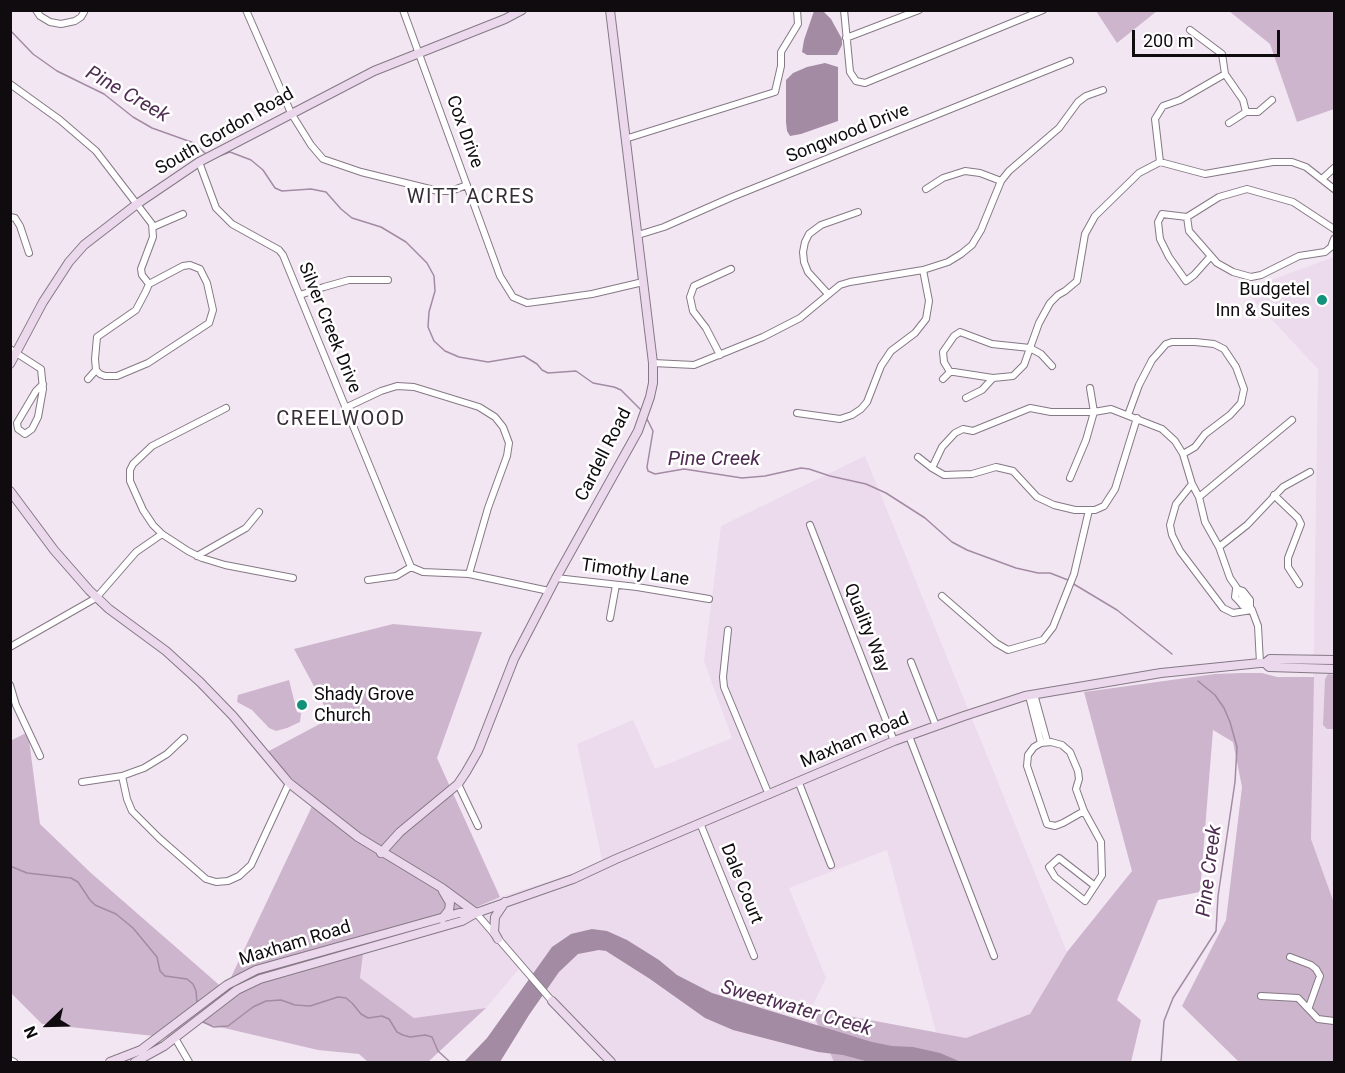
<!DOCTYPE html>
<html>
<head>
<meta charset="utf-8">
<style>
  body { margin:0 }
  #map { position:relative; width:1345px; height:1073px; overflow:hidden; background:#f3e6f3; font-family:Roboto,sans-serif }
  canvas { display:block }
  .frame { position:absolute; inset:0; border:12px solid #0f0b0f; pointer-events:none }
  .north { position:absolute; left:18px; top:995px; width:60px; height:60px; -webkit-text-stroke:4px #fff; paint-order:stroke; rotate:247deg; font-size:16px; font-weight:700; line-height:24px; text-align:center; color:#0f0b0f }
  .north::after { content:''; display:block; margin:auto; width:21px; height:27px; background:#0f0b0f; clip-path:polygon(50% 0,100% 100%,50% 72%,0 100%) }
  .scale { position:absolute; left:1132px; top:30px; width:148px; height:27px; box-sizing:border-box; border:3px solid #0f0b0f; border-top:0; padding-left:8px; font-size:18px; line-height:21px; white-space:nowrap; color:#0f0b0f; -webkit-text-stroke:4px #fff; paint-order:stroke }
</style>
</head>
<body>
<div id="map">
<canvas width="1345" height="1073"></canvas>
<div class="frame"></div>
<div class="north">N</div>
<div class="scale">200 m</div>
</div>
<script>
const c = document.querySelector('canvas').getContext('2d');
c.lineJoin = 'round';
function fill(path, color) { c.fillStyle = color; c.fill(path, 'evenodd'); }
const shape = rows => new Path2D(rows.map(r => 'M' + r).join(''));
function stroke(path, color, width, dash) { c.strokeStyle = color; c.lineWidth = width; c.lineCap = dash ? 'butt' : 'round'; c.setLineDash(dash || []); c.stroke(path); }
function write(font, color, halo, rows, align = 'center') {
  c.font = font + ' Roboto,sans-serif'; c.lineWidth = 5; c.setLineDash([]); c.textBaseline = 'middle'; c.strokeStyle = halo; c.fillStyle = color; for (const [text, x, y, turn = 0] of rows) {
    c.save(); c.translate(x, y); c.rotate((+turn || 0) * Math.PI / 180); c.textAlign = isNaN(turn) ? turn : align; if (halo) c.strokeText(text, 0, 0); c.fillText(text, 0, 0); c.restore();
  }
}
fill(shape([
  [1334,257,1334,903,1311,839,1318,369,1244,290],
  [865,456,1067,952,1030,1014,966,1038,936,1032,887,850,789,888,826,978,811,1009,834,1062,612,1062,519,969,486,1008,414,1018,360,979,365,938,467,911,500,897,603,864,577,744,633,720,655,769,732,738,704,661,721,526]
]), '#ecdaed');
fill(shape([
  [1096,11,1157,11,1117,43],
  [1229,11,1334,11,1334,109,1297,122,1270,44],
  [393,624,482,632,437,758,500,897,467,911,365,938,360,978,414,1018,486,1008,428,1062,368,1062,359,1054,318,1050,190,1020,173,1038,42,1024,11,993,10,741,28,732,40,824,91,873,225,990,314,802,267,752,331,718,294,649],
  [1240,673,1262,673,1277,677,1314,677,1311,839,1334,903,1334,1062,1239,1062,1182,1006,1226,920,1242,787,1233,742,1213,730,1200,892,1158,900,1117,1000,1141,1020,1131,1062,834,1062,811,1009,966,1038,1030,1014,1067,952,1132,871,1084,692,1215,674],
  [1328,674,1334,675,1334,729,1327,729,1323,725,1325,679],
  [289,680,297,712,301,713,300,722,287,728,276,731,269,728,252,710,237,702,238,695]
]), '#cdb5ce');
fill(shape([
  [814,11,824,12,831,19,842,39,842,45,837,55,807,55,802,52,804,40],
  [825,63,838,67,838,121,801,134,790,136,787,131,786,122,786,80,793,73,807,67],
  [592,929,607,931,627,940,659,960,677,975,712,993,872,1042,892,1046,913,1047,940,1053,961,1062,869,1062,843,1055,818,1052,733,1030,705,1018,650,979,606,951,599,950,578,954,559,972,529,1015,500,1062,464,1062,487,1038,552,947,571,934]
]), '#a38ba4');
stroke(shape([
  [10,30,33,54,57,71,104,94,133,117,152,128,194,143,206,154],
  [219,156,230,152,251,160,263,170,275,188,282,191,311,189,326,192,341,209,352,218,381,227,406,242,427,263,434,276,435,291,429,312,428,327,434,341,445,351,459,357,488,362,524,356,537,364,542,370,548,373,576,371,593,383,614,387,621,390,641,410],
  [647,419,653,431,647,467,648,471,655,474,684,469,742,478,765,476,801,468,809,469,830,476,866,484,886,493,925,518,952,542,967,550,1016,568,1038,573,1050,573,1068,580],
  [1072,583,1117,610,1172,654],
  [10,866,27,873,71,878,78,882,90,900,95,905,116,914,133,928,157,957,160,971,165,976,187,979,193,984,196,991,197,1003],
  [203,1022,214,1027,228,1026,253,1007,266,1001,281,1000,295,1005,310,1006,338,997,346,998,352,1003,361,1014,368,1018,382,1016,389,1019,397,1032,403,1035,410,1037,425,1035,432,1037,438,1051,450,1062],
  [1161,1062,1164,1021,1173,998,1216,931,1218,896,1235,782,1237,747,1230,722,1224,708,1215,695,1198,681]
]), '#a38ba4', 1.5);
const street = shape([
  [36,10,40,16,50,22,61,24,75,21,81,17,84,12],
  [246,10,291,113,311,145,323,159,361,172,438,191,451,191,467,185],
  [403,10,500,276,513,297,527,303,550,300,592,294,643,282],
  [844,10,850,72,856,81,865,83,1043,10],
  [1190,30,1222,54,1225,74,1243,100,1246,112,1229,123],
  [846,38,919,10],
  [10,84,60,120,96,151,152,224,153,237,141,269,142,275,149,284,146,291,136,310,97,337,95,359,96,370,100,374,105,376,117,376,148,363,209,323,213,310,207,283,200,269,190,265,183,266,149,284],
  [1246,112,1258,112,1272,100],
  [625,139,775,92,781,66,781,52,798,24,797,10],
  [199,162,216,208,232,224,279,250,283,255,411,567],
  [1160,162,1155,119,1163,106,1180,100,1225,74],
  [1322,179,1334,168],
  [926,189,943,178,965,171,980,173,1001,181],
  [10,217,15,218,20,226,29,253],
  [1187,217,1162,214,1158,222,1160,239,1169,257,1186,281,1194,275,1211,256],
  [153,227,183,214],
  [1334,229,1293,202,1247,189,1219,197,1187,217,1189,231,1217,263,1233,272,1251,277,1261,275,1299,256,1325,252,1331,247,1334,239],
  [638,235,664,227,732,197,1070,61],
  [828,294,808,272,804,262,803,252,805,242,809,234,821,225,858,212],
  [300,295,324,287,349,280,388,280],
  [10,349,41,369,43,389,38,417,32,429,25,434,18,429,17,423,36,391,43,384],
  [720,355,706,328,693,311,690,297,694,286,731,269],
  [653,363,694,365,763,337,800,318,840,285,850,282,923,270,948,262,961,254,972,245,981,230,1001,181,1009,171,1059,128,1078,102,1086,96,1103,90],
  [1052,366,1041,354,1030,348,1039,323,1050,303,1058,295,1065,291,1077,281,1085,234,1095,216,1139,173,1160,162,1205,174,1273,162,1292,162,1306,167,1334,189],
  [950,372,944,362,943,352,954,336,960,332,992,344,1030,348,1024,365,1013,376,993,378,982,390,966,398],
  [88,379,96,370],
  [943,379,950,372,954,372,993,378],
  [226,408,152,446,133,464,130,470,130,481,143,510,153,525,162,534,188,551,202,558,225,565,293,578],
  [345,408,381,391,397,386,414,387,479,407,495,417,503,427,509,443,507,456,488,508,469,574],
  [797,413,840,419,852,415,861,409,867,402,881,366,891,351,915,333,926,319,929,301,923,270],
  [1128,415,1139,385,1152,360,1166,344,1172,342,1195,342,1214,344,1224,349,1236,367,1244,389,1241,403,1230,415,1205,434,1195,447,1183,454],
  [918,457,932,468,944,475,972,474,996,467,1013,471,1037,497,1054,505,1075,510,1095,510,1104,506,1115,489,1137,418],
  [932,468,942,447,955,433,963,429,973,431,1030,408,1051,412,1094,412,1111,409,1162,429,1175,441,1183,454,1192,484,1199,497,1205,522,1219,547,1230,578,1252,610,1258,626,1260,663],
  [1070,478,1086,440,1094,412,1090,388],
  [1192,484,1176,504,1170,525,1172,535,1180,551,1223,608,1233,613,1252,610],
  [1274,495,1298,518,1301,524,1288,558,1288,567,1299,584],
  [1199,497,1292,420],
  [810,525,894,741],
  [1219,547,1247,525,1283,487,1310,472],
  [197,556,246,528,259,512],
  [556,578,637,587,709,599],
  [368,580,396,576,411,567,423,572,469,574,549,591],
  [1236,589,1235,597,1239,601,1243,606,1250,607],
  [1237,589,1243,591,1250,600,1250,607],
  [942,596,996,643,1008,650,1043,640,1053,627,1074,574,1089,510],
  [610,618,616,585],
  [728,630,723,677,724,687,769,795],
  [10,647,96,598,136,552,162,534],
  [911,662,936,726],
  [10,685,16,705,40,756],
  [1034,694,1047,741],
  [1029,696,1041,743],
  [909,736,994,956],
  [122,776,127,799,132,811,159,838,206,879,216,882,228,881,239,876,251,865,289,783],
  [82,782,122,776,144,768,167,754,184,738],
  [799,783,831,865],
  [458,784,478,826],
  [1084,811,1076,789,1079,779,1078,771,1070,752,1062,745,1051,742,1041,743,1034,747,1028,755,1027,766,1047,824,1055,826,1063,823,1084,811,1101,842,1102,875,1085,901,1055,877,1049,867,1059,858,1095,886],
  [700,823,754,956],
  [476,913,552,1001],
  [1290,957,1311,965,1316,969,1320,976,1309,1007],
  [1261,996,1298,998,1318,1019,1334,1021],
  [175,1038,189,1062],
  [10,1060,14,1062]
]);
const secondary = shape([
  [10,364,43,302,69,262,84,245,137,204,199,162,374,71,505,19,522,10],
  [10,491,54,550,89,590,109,609,166,651,200,682,233,716,289,783,358,837,442,888,476,913],
  [1265,663,1270,659,1334,660],
  [381,853,400,832,458,784,466,772,478,751,514,659,556,578,638,431,650,397,653,383,653,363,610,10],
  [442,919,449,910,450,903,443,891],
  [498,939,494,932,495,917,505,902],
  [552,1001,611,1062],
  [110,1062,141,1050,227,985,256,970,459,913,473,913],
  [135,1062,164,1046,237,990,260,979,462,921,476,913,573,879,616,859,894,741,964,716,1025,696,1161,673,1260,663,1265,663,1269,667,1334,669]
]);
stroke(street, '#847984', 8);
stroke(secondary, '#847984', 10);
stroke(street, '#fff', 6);
stroke(secondary, '#ecd8ec', 8);
for (const [x, y, r, color] of [
  [1322,300,6,"#12927a"],
  [302,705,6,"#12927a"]
]) { const dot = new Path2D(); dot.arc(x, y, r, 0, 2 * Math.PI); c.fillStyle = color; c.fill(dot); stroke(dot, '#fff', 2); }
write('18px', '#0f0b0f', '#fff', [
  ["South Gordon Road",225,132,-30],
  ["Cox Drive",464,132,70],
  ["Songwood Drive",848,134,-22],
  ["Silver Creek Drive",329,328,68],
  ["Cardell Road",604,455,-63],
  ["Timothy Lane",635,573,8],
  ["Quality Way",866,628,68],
  ["Maxham Road",855,741,-23],
  ["Dale Court",741,884,68],
  ["Maxham Road",295,944,-17]
]);
write('18px', '#0f0b0f', '#fff', [
  ["Budgetel",1310,290],
  ["Inn & Suites",1310,311],
  ["Shady Grove",314,695,"left"],
  ["Church",314,716,"left"]
], 'right');
write('italic 20px', '#4f2c51', '#fff', [
  ["Pine Creek",127,95,30],
  ["Pine Creek",714,460],
  ["Pine Creek",1210,871,-83],
  ["Sweetwater Creek",796,1009,16]
]);
c.letterSpacing = '1.5px';
write('20px', '#362d37', '#fff', [
  ["WITT ACRES",471,198],
  ["CREELWOOD",341,420]
]);
c.letterSpacing = '0px';
</script>
</body>
</html>
